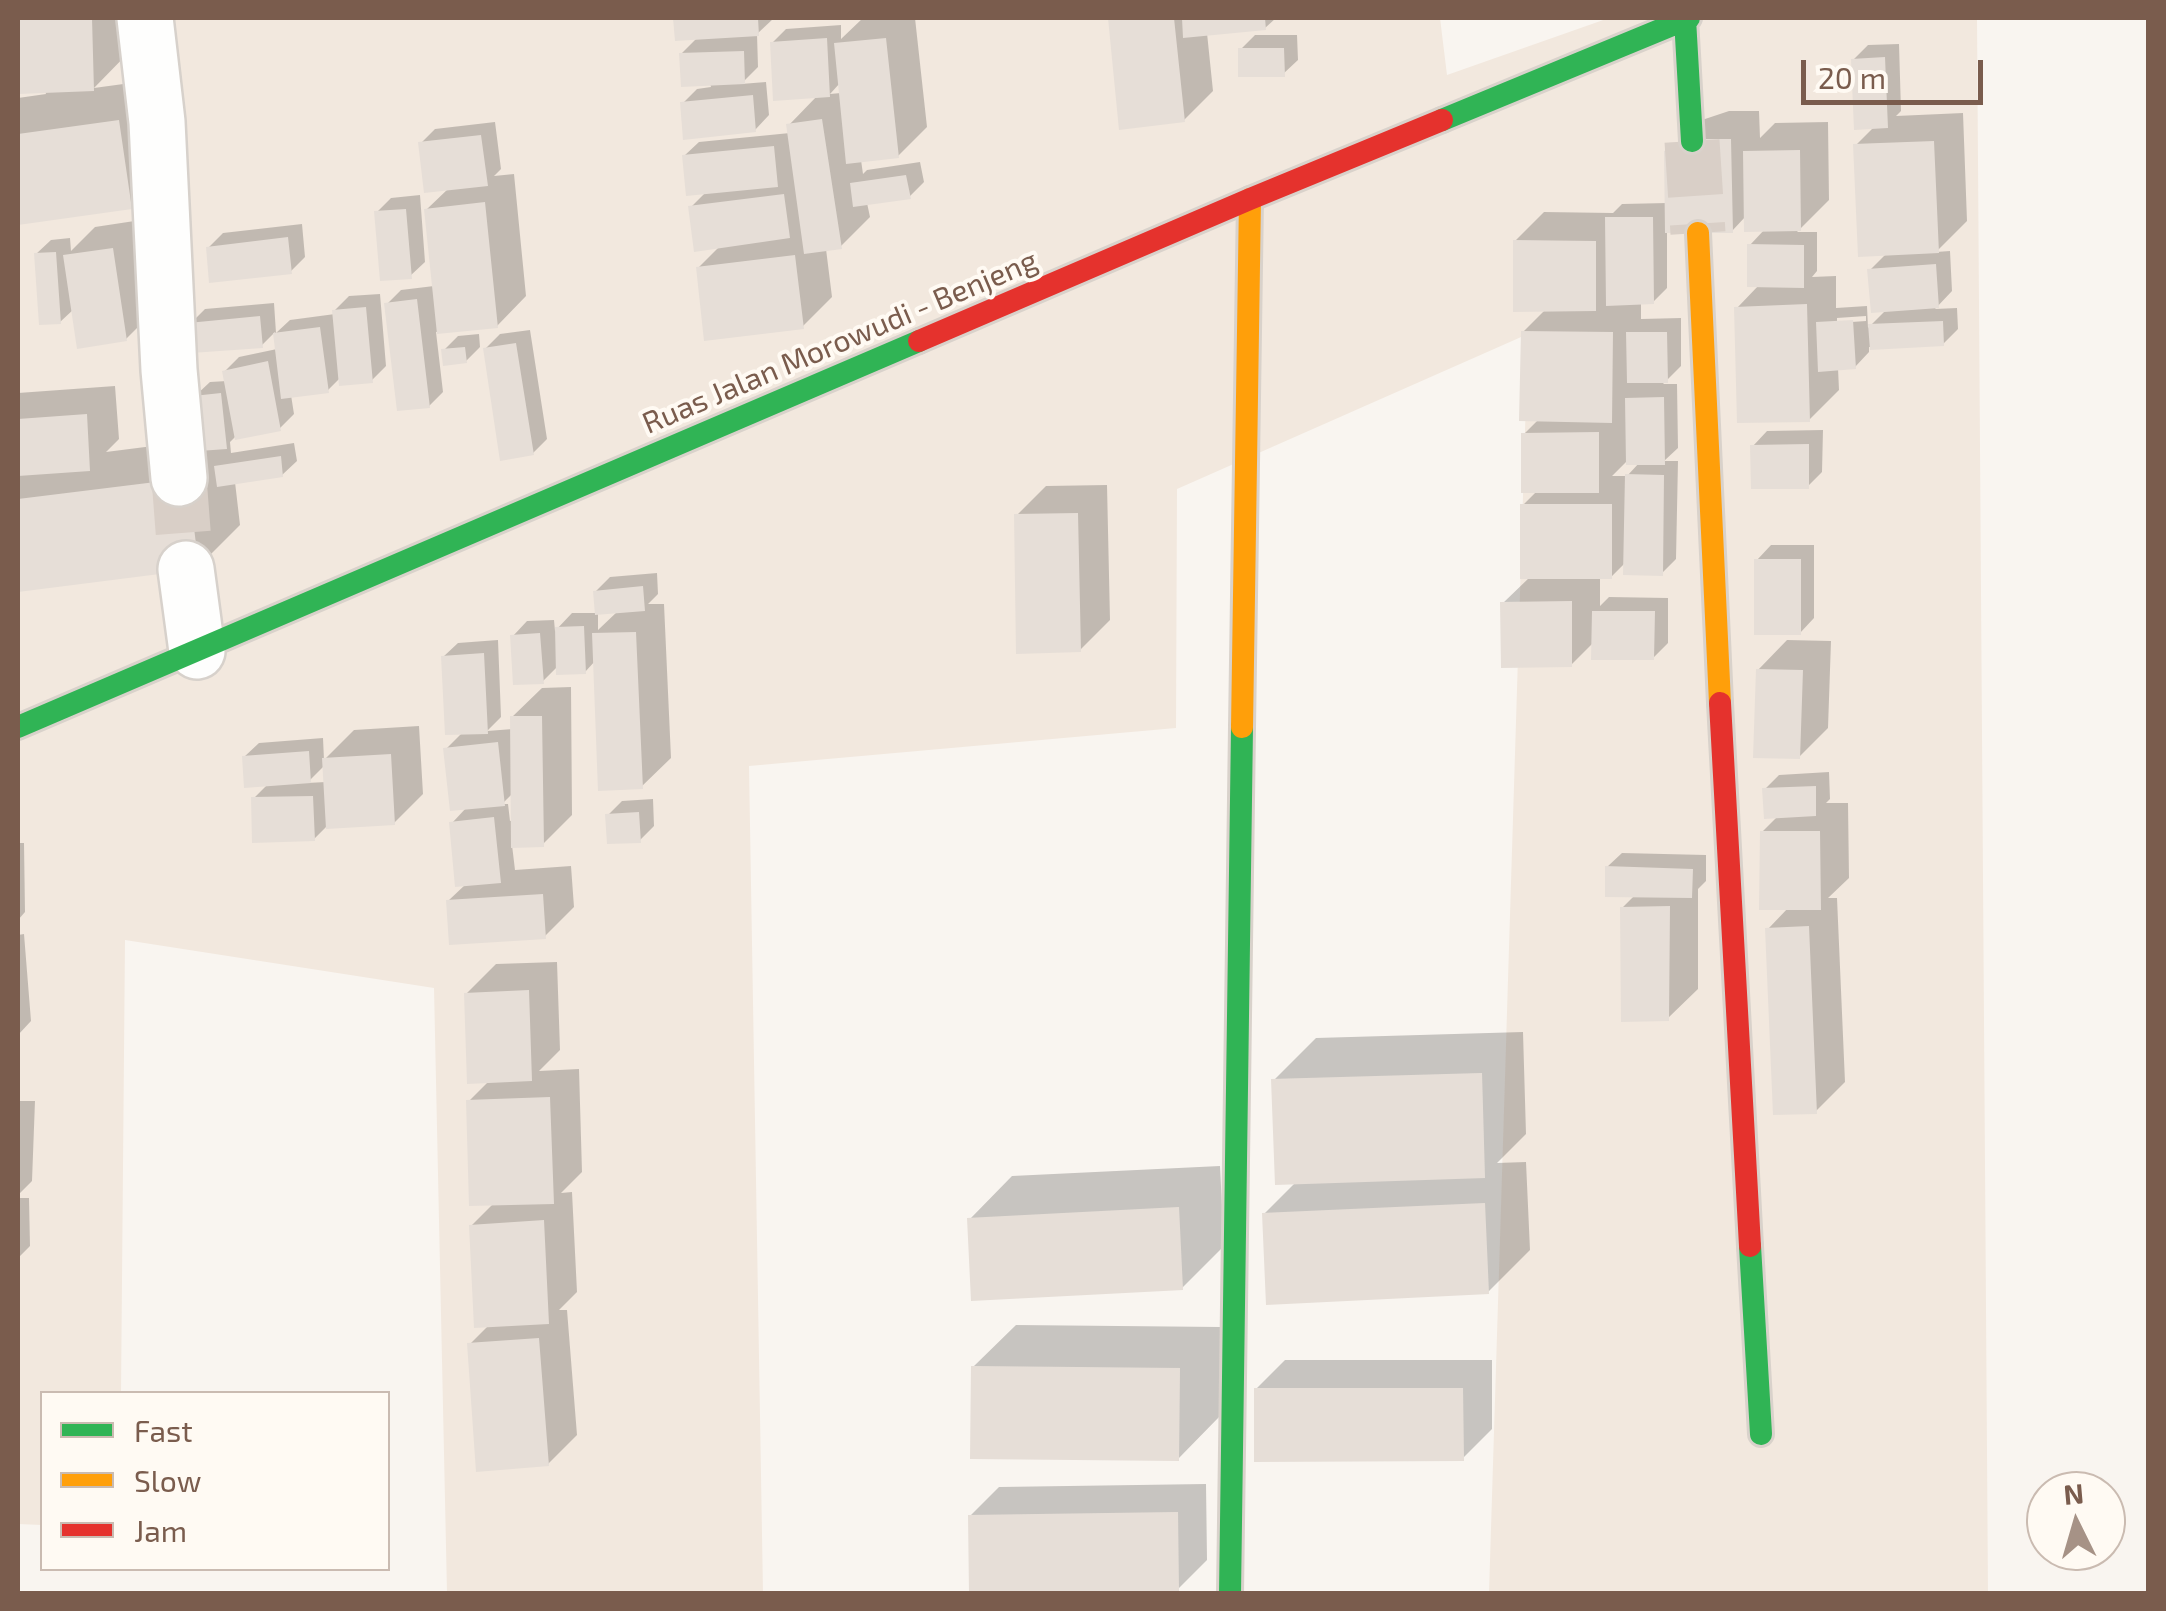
<!DOCTYPE html>
<html>
<head>
<meta charset="utf-8">
<style>
  body { margin:0 }
  #map { position:relative; width:2166px; height:1611px; overflow:hidden; background:#f9f5f0; font-family:"Exo 2",sans-serif }
  canvas { display:block }
  .frame { position:absolute; inset:0; border:20px solid #7a5c4d; pointer-events:none }
  .legend { position:absolute; left:40px; top:1391px; width:350px; height:180px; box-sizing:border-box; background:#fffaf3; border:2px solid #cabbb1; margin:0; padding:12px 18px; list-style:none; font-size:30px; color:#7a5c4d }
  .legend li { display:flex; align-items:center; gap:20px; height:50px }
  .legend b { width:50px; border:2px solid #cabbb1 }
  .north { position:absolute; left:2026px; top:1471px; width:100px; height:100px; box-sizing:border-box; background:#fffaf3; border:2px solid #cabbb1; border-radius:50%; rotate:355deg; font-size:28px; font-weight:700; line-height:40px; text-align:center; color:#7a5c4d }
  .north::after { content:''; display:block; margin:auto; width:35px; height:45px; background:#a69286; clip-path:polygon(50% 0,100% 100%,50% 72%,0 100%) }
  .scale { position:absolute; left:1801px; top:60px; width:182px; height:45px; box-sizing:border-box; border:5px solid #7a5c4d; border-top:0; padding-left:12px; font-size:30px; line-height:35px; white-space:nowrap; color:#7a5c4d; -webkit-text-stroke:8px #fffaf3; paint-order:stroke }
</style>
</head>
<body>
<div id="map">
<canvas width="2166" height="1611"></canvas>
<div class="frame"></div>
<ul class="legend">
<li><b style="height:12px;background:#30b455"></b>Fast</li>
<li><b style="height:12px;background:#ff9f0a"></b>Slow</li>
<li><b style="height:12px;background:#e5322d"></b>Jam</li>
</ul>
<div class="north">N</div>
<div class="scale">20 m</div>
</div>
<script>
const c = document.querySelector('canvas').getContext('2d');
c.lineJoin = 'round';
function fill(path, color) { c.fillStyle = color; c.fill(path, 'evenodd'); }
const shape = rows => new Path2D(rows.map(r => 'M' + r).join(''));
function stroke(path, color, width, dash) { c.strokeStyle = color; c.lineWidth = width; c.lineCap = dash ? 'butt' : 'round'; c.setLineDash(dash || []); c.stroke(path); }
function write(font, color, halo, rows, align = 'center') {
  c.font = font + ' "Exo 2",sans-serif'; c.lineWidth = 8; c.setLineDash([]); c.textBaseline = 'middle'; c.strokeStyle = halo; c.fillStyle = color; for (const [text, x, y, turn = 0] of rows) {
    c.save(); c.translate(x, y); c.rotate((+turn || 0) * Math.PI / 180); c.textAlign = isNaN(turn) ? turn : align; if (halo) c.strokeText(text, 0, 0); c.fillText(text, 0, 0); c.restore();
  }
}
fill(shape([
  [18,18,1440,18,1447,75,1609,18,1977,18,1988,1593,1489,1593,1528,334,1177,489,1176,728,749,766,763,1593,447,1593,434,988,125,940,121,1393,42,1394,42,1525,18,1524]
]), '#f2e8de');
fill(shape([
  [18,18,134,18,135,46,94,88,160,79,173,165,131,207,18,222,18,98,46,94,45,91,18,92],
  [676,18,774,18,757,34,758,67,741,84,766,82,769,115,755,130,683,103,697,89,711,87,710,83,681,54,698,37,677,39],
  [863,18,915,18,927,127,898,156,861,160,863,174,867,170,920,162,924,182,909,197,867,203,870,217,840,247,826,249,832,297,803,326,698,268,720,246,691,207,706,192,684,156,699,142,790,133,789,125,818,95,772,43,786,29,841,25,841,39],
  [840,83,841,93,830,94],
  [1110,18,1276,18,1265,28,1207,33,1213,91,1184,120,1121,127],
  [1255,35,1297,35,1298,60,1283,74,1241,49],
  [1899,44,1901,111,1896,116,1963,113,1967,221,1936,252,1950,251,1952,291,1935,309,1957,308,1958,329,1943,344,1869,347,1869,352,1855,367,1838,368,1839,390,1809,420,1737,308,1759,285,1750,245,1765,229,1746,216,1732,231,1667,231,1667,288,1653,302,1641,302,1641,319,1681,318,1681,366,1663,384,1677,384,1678,448,1664,461,1678,461,1676,559,1662,573,1626,562,1611,577,1600,577,1600,606,1609,597,1668,598,1668,643,1653,658,1594,642,1571,665,1503,603,1530,577,1523,505,1537,491,1524,434,1539,419,1523,332,1546,309,1515,241,1544,212,1613,213,1622,204,1667,203,1696,122,1729,111,1759,111,1760,138,1775,123,1828,122,1829,200,1797,232,1817,232,1817,271,1812,277,1836,276,1836,308,1867,306,1868,328,1887,309,1870,270,1887,253,1856,145,1875,126,1853,60,1868,45],
  [1866,316,1866,321,1837,323,1837,318],
  [1626,462,1640,462,1627,476,1612,476],
  [495,122,501,169,494,176,514,174,526,296,497,326,436,332,443,392,429,406,387,304,401,290,434,286,426,210,449,188,421,143,435,129],
  [420,195,425,262,410,276,377,212,391,198],
  [141,220,155,310,126,339,74,309,60,322,36,254,51,240,70,238,71,251,95,227],
  [302,224,305,257,291,271,209,247,223,233],
  [380,294,386,366,372,380,340,378,328,390,291,395,294,414,280,428,235,437,230,442,231,453,294,443,297,461,282,475,235,482,240,525,198,567,18,590,18,393,115,386,119,439,106,452,200,440,195,396,210,382,227,381,225,371,239,357,277,349,275,332,262,345,191,323,205,309,274,303,276,333,290,320,335,314,334,311,349,296],
  [530,330,547,439,533,453,485,349,500,334],
  [479,334,480,347,466,361,444,350,458,336],
  [1823,430,1822,472,1808,486,1753,446,1767,431],
  [1107,485,1110,620,1080,650,1017,515,1046,486],
  [1771,545,1814,545,1814,618,1800,633,1757,560],
  [657,573,658,594,648,604,664,604,671,758,641,787,596,660,585,672,558,666,543,681,513,636,527,621,554,620,555,631,572,613,597,613,595,592,610,577],
  [618,611,598,630,598,612],
  [498,640,501,717,487,731,513,729,512,717,542,688,571,687,572,815,543,844,512,845,515,870,571,866,574,907,545,936,448,901,466,884,452,823,467,807,446,749,463,732,443,657,458,643],
  [513,793,514,820,510,821,508,804,502,804],
  [1787,640,1831,641,1828,728,1799,757,1758,670],
  [419,726,423,794,394,823,326,827,314,839,254,798,269,783,244,757,259,743,323,738,324,760,354,730],
  [325,765,326,782,307,783],
  [1829,772,1830,799,1826,803,1848,803,1849,878,1828,898,1837,898,1845,1082,1816,1111,1768,929,1789,907,1762,832,1779,815,1765,789,1779,775],
  [653,799,654,826,640,840,608,815,622,801],
  [18,843,24,843,25,912,18,920],
  [1622,853,1706,855,1706,881,1698,889,1698,989,1668,1018,1622,908,1635,895,1607,867],
  [24,934,31,1021,18,1035,18,935],
  [557,962,560,1050,539,1071,579,1069,582,1172,561,1193,572,1192,577,1292,559,1310,567,1310,577,1435,548,1464,470,1344,489,1325,471,1226,494,1203,469,1101,489,1081,466,994,496,964],
  [1523,1032,1526,1134,1497,1163,1526,1162,1530,1250,1488,1292,1264,1214,1297,1181,1274,1080,1316,1038],
  [18,1101,35,1101,32,1181,18,1195],
  [1220,1166,1224,1246,1182,1288,970,1219,1012,1176],
  [18,1198,29,1198,30,1246,18,1258],
  [1016,1325,1221,1327,1220,1416,1178,1459,973,1367],
  [1285,1360,1492,1360,1492,1429,1463,1458,1256,1389],
  [1206,1484,1207,1560,1178,1589,970,1516,999,1487]
]), '#0003');
fill(shape([
  [18,18,92,18,94,91,18,94],
  [673,18,758,18,759,36,675,41],
  [1108,18,1174,18,1185,122,1119,130],
  [1182,18,1265,18,1266,30,1183,38],
  [827,38,830,97,773,101,770,42],
  [886,38,899,158,846,164,834,43],
  [1238,48,1284,48,1285,77,1238,77],
  [744,51,745,84,681,87,679,53],
  [1885,57,1888,128,1854,130,1851,59],
  [753,95,756,132,683,140,680,102],
  [822,119,842,249,804,254,786,124],
  [119,120,132,209,18,225,18,134],
  [481,135,488,186,424,193,418,142],
  [1698,139,1731,139,1733,233,1665,233,1664,151],
  [1934,141,1939,253,1858,257,1853,144],
  [774,146,778,187,686,196,682,155],
  [1800,150,1801,231,1744,232,1743,151],
  [906,175,911,199,853,207,850,183],
  [784,194,790,238,694,252,688,206],
  [485,202,498,328,437,334,424,209],
  [406,209,412,279,380,281,374,211],
  [1605,217,1653,217,1654,304,1606,306],
  [288,237,292,274,209,283,206,247],
  [1513,240,1596,241,1596,311,1513,312],
  [1747,244,1804,245,1804,288,1747,287],
  [113,248,127,341,77,349,63,255],
  [56,252,61,324,39,325,34,253],
  [795,255,804,329,704,341,696,267],
  [1936,264,1939,308,1871,313,1867,269],
  [417,299,430,408,397,411,384,303],
  [1807,304,1810,422,1737,423,1734,307],
  [366,307,373,383,339,386,332,310],
  [260,316,263,348,191,353,188,323],
  [1853,320,1856,369,1818,372,1816,322],
  [1943,321,1944,346,1870,350,1868,324],
  [320,327,329,393,281,399,273,333],
  [1521,331,1613,332,1612,423,1519,421],
  [1626,332,1667,332,1668,383,1627,383],
  [516,343,534,455,500,461,483,348],
  [465,347,467,363,443,366,441,349],
  [268,361,281,431,235,440,222,371],
  [221,393,227,449,199,451,193,396],
  [1664,397,1665,465,1626,465,1625,398],
  [87,414,90,471,18,476,18,419],
  [1599,432,1599,493,1521,493,1521,433],
  [1809,444,1809,489,1751,489,1750,445],
  [281,456,283,477,217,487,214,466],
  [1625,474,1664,475,1663,576,1623,575],
  [188,478,199,569,18,592,18,499],
  [1520,504,1612,504,1612,579,1520,579],
  [1078,513,1081,652,1016,654,1014,514],
  [1754,559,1801,559,1801,635,1754,635],
  [643,586,645,611,595,615,593,591],
  [1572,601,1572,667,1501,668,1500,602],
  [1592,611,1655,611,1654,660,1591,660],
  [584,626,586,674,556,675,555,627],
  [636,632,643,789,598,791,592,633],
  [540,633,544,684,513,685,510,635],
  [484,653,488,734,445,735,441,656],
  [1756,669,1803,670,1800,759,1753,758],
  [510,716,542,716,544,847,511,848],
  [498,742,505,806,450,811,443,748],
  [309,751,311,783,244,788,242,756],
  [391,754,395,825,326,829,322,758],
  [1816,786,1816,816,1764,819,1762,788],
  [313,796,315,841,252,843,251,797],
  [639,812,641,843,607,844,605,814],
  [494,817,501,883,455,887,449,822],
  [1760,831,1820,831,1821,910,1759,910],
  [1605,866,1693,869,1692,898,1605,897],
  [543,894,546,939,449,945,446,900],
  [1670,906,1669,1021,1621,1022,1620,907],
  [1809,926,1817,1114,1773,1115,1765,928],
  [529,990,532,1081,467,1084,464,993],
  [1482,1073,1485,1178,1275,1185,1271,1079],
  [550,1097,554,1204,469,1206,466,1100],
  [1485,1203,1489,1294,1266,1305,1262,1213],
  [1179,1207,1183,1290,971,1301,967,1218],
  [544,1220,549,1324,474,1328,469,1225],
  [539,1338,549,1466,476,1472,467,1343],
  [971,1366,1180,1368,1179,1461,970,1459],
  [1254,1388,1463,1388,1464,1461,1254,1462],
  [1178,1512,1179,1592,969,1594,968,1515]
]), '#e6ded7');
stroke(shape([
  [179,478,186,569]
]), '#d9cfc7', 55, [55, 28]);
stroke(shape([
  [1692,141,1698,233]
]), '#d9cfc7', 55, [55, 28]);
const street = shape([
  [145,18,157,122,169,370,179,478],
  [186,569,197,651]
]);
const fast = shape([
  [1685,19,1692,141],
  [1442,120,1689,18],
  [18,727,919,341],
  [1750,1246,1761,1434],
  [1230,1594,1242,727]
]);
const slow = shape([
  [1698,233,1720,703],
  [1242,727,1250,199]
]);
const jam = shape([
  [919,341,1250,199,1442,120],
  [1720,703,1750,1246]
]);
stroke(street, '#d7d1cb', 60);
stroke(fast, '#d9d2cb', 28);
stroke(slow, '#d9d2cb', 28);
stroke(jam, '#d9d2cb', 28);
stroke(street, '#fefefd', 55);
stroke(fast, '#30b455', 22);
stroke(slow, '#ff9f0a', 22);
stroke(jam, '#e5322d', 22);
write('30px', '#7a5c4d', '#fffaf3', [
  ["Ruas Jalan Morowudi - Benjeng",840,342,-23]
]);
</script>
</body>
</html>
